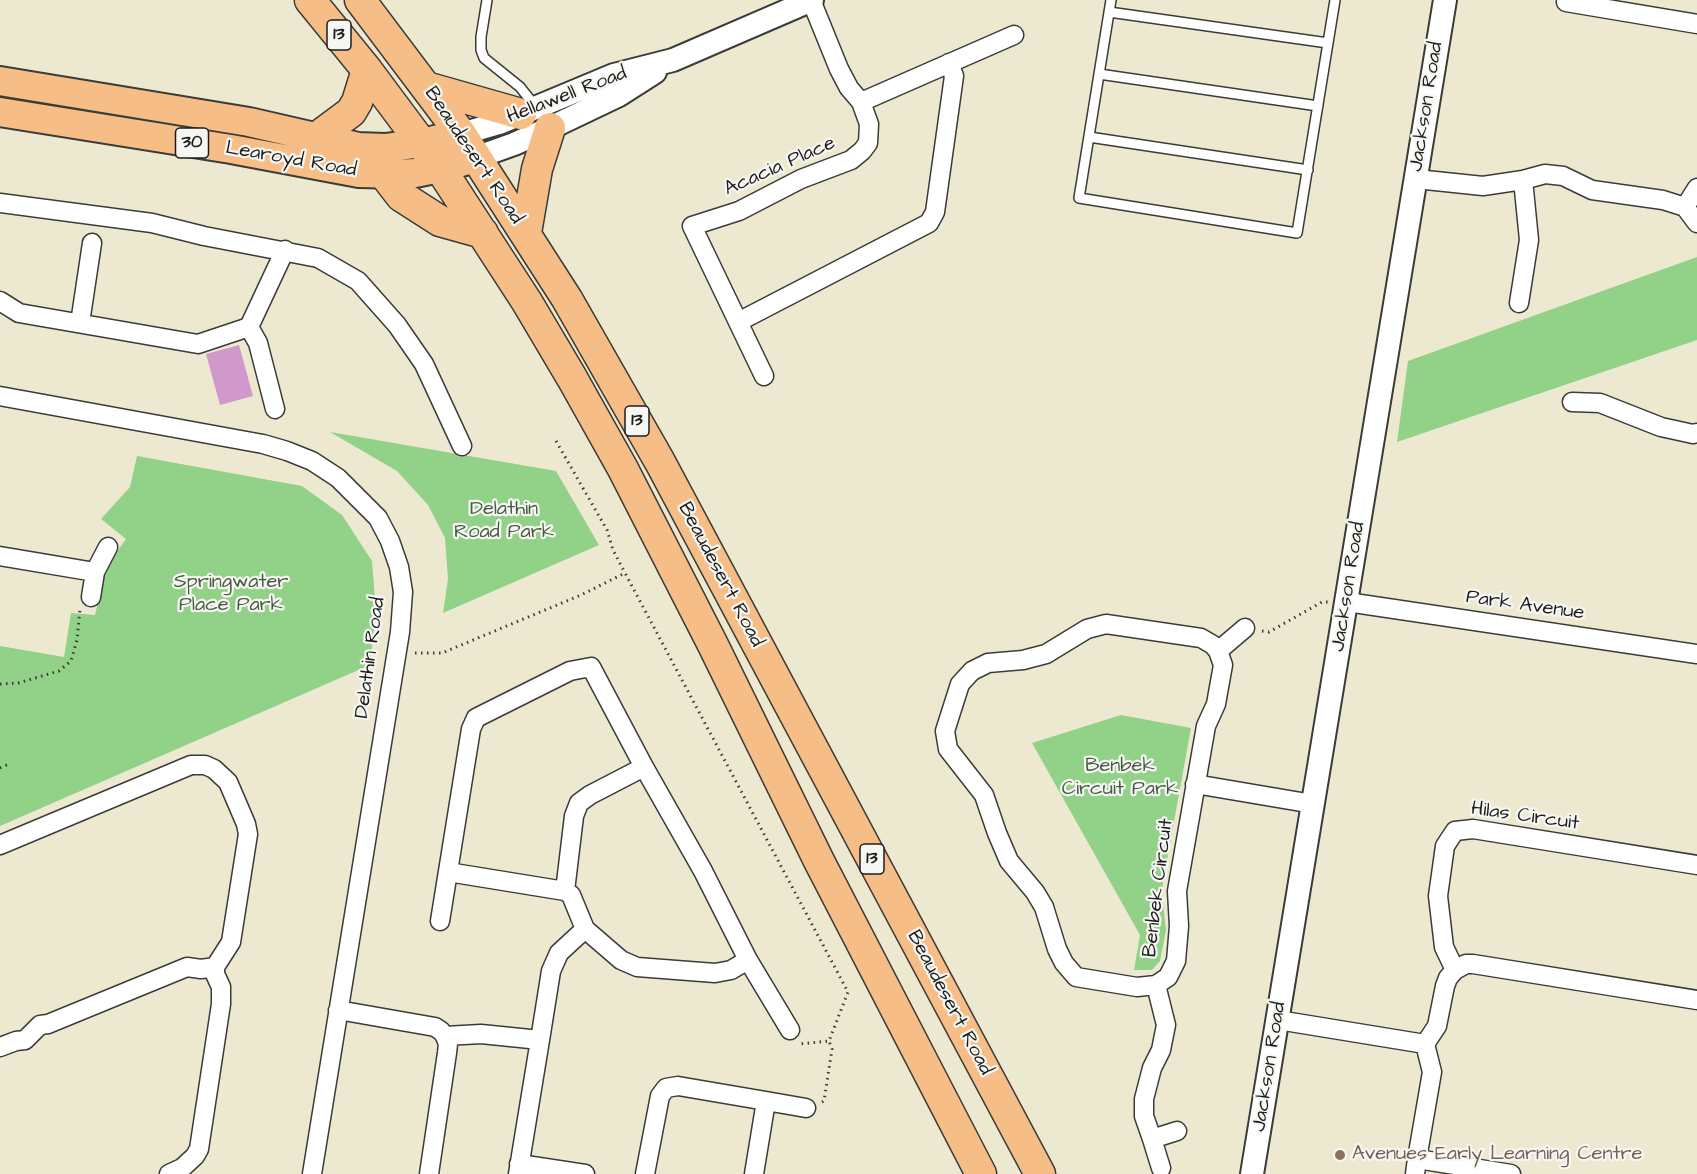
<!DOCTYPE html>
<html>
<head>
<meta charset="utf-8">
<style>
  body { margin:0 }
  canvas { display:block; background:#ede9d1 }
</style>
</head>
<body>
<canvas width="1697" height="1174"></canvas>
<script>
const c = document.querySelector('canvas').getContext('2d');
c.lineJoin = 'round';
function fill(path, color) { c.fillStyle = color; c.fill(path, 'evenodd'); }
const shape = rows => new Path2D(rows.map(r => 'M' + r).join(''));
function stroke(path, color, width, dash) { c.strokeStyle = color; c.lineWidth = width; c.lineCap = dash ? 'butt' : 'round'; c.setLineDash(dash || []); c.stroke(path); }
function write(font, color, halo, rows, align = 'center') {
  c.font = font + ' "Architects Daughter",sans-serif'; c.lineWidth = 4.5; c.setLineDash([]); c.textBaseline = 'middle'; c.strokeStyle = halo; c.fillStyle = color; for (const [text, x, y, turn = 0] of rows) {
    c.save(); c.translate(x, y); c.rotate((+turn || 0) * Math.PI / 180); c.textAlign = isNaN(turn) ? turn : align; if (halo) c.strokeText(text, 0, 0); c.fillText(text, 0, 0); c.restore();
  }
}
fill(shape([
  [1697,257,1697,340,1397,442,1408,361],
  [330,432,556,471,599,545,443,613,448,579,445,538,428,505,397,471],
  [137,456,302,486,342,515,372,561,376,611,370,665,0,826,0,646,64,657,71,613,95,615,106,567,126,539,101,519,130,487],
  [1121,715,1191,728,1163,882,1162,894,1166,930,1160,961,1152,970,1134,970,1140,935,1032,743]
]), '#92d188');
fill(shape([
  [239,345,253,396,220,405,206,354]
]), '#d198cb');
const service = shape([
  [487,0,481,37,481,50,484,58,520,87,535,106],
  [1111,0,1079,198,1297,233,1335,0],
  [1109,12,1328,43],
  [1099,74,1318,106],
  [1089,137,1308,170]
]);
const minor = shape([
  [1566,2,1697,24],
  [861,102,1014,35],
  [1416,179,1483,186,1523,180,1545,174,1563,176,1592,190,1663,200,1685,207,1697,223],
  [0,203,152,223,204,236,318,258,358,281,397,325,424,364,462,446],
  [1685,207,1697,188],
  [0,301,19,313,198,344,249,327,285,250],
  [1519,303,1529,240,1523,180],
  [738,322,929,223,935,212,954,76,949,63],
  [80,323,92,243],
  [249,327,258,343,275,409],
  [764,376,692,226,739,211,801,179,851,160,862,151,868,143,869,124,861,102,849,88,839,69,811,0],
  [0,396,263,444,287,451,312,461,338,478,378,518,390,541,399,567,403,592,400,632,312,1174],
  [1572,402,1600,403,1661,427,1693,434,1697,433],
  [0,556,95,572],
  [91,597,95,572,108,547],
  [1347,602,1697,654],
  [1106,624,1201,638,1213,645,1218,651,1223,665,1216,704,1206,726,1177,891,1179,926,1176,961,1168,977,1156,985,1137,987,1076,977,1064,963,1057,949,1044,907,1035,892,1009,861,997,833,984,795,948,749,945,731,960,684,972,671,988,663,1023,660,1046,654,1087,629,1106,624],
  [1218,651,1245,628],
  [644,767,703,871,748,960,790,1030],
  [1195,784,1313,804],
  [0,845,191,765,205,765,214,769,228,782,246,824,248,834,231,942,215,967],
  [448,872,565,891,571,895,585,929,621,960,637,967,715,973,731,970,748,960],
  [440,921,471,729,476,718,570,671,591,667,644,767,590,795,579,803,574,816,565,891],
  [1455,970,1466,964,1473,964,1697,1000],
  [338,1010,435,1027,441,1031,445,1036,448,1044,447,1053,429,1174],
  [1278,1020,1425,1044],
  [445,1036,481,1034,540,1040,551,971,559,953,585,929],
  [0,1047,16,1041,25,1040,40,1025,48,1024,187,967,201,969,215,967,215,974,221,987,221,1004,199,1149,195,1156,182,1168,169,1174],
  [766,1101,806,1108],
  [1152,1139,1144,1116,1144,1099,1152,1068,1161,1050,1166,1025,1156,985],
  [1417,1159,1432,1072,1425,1044,1437,1026,1445,986,1448,978,1455,970,1444,947,1438,896,1445,846,1455,831,1473,829,1697,865],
  [519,1164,585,1174],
  [1161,1168,1152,1139,1177,1131],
  [518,1174,540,1040],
  [645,1174,660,1096,666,1088,678,1086,766,1101,754,1174],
  [1415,1174,1417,1159,1511,1174]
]);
const tertiary = shape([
  [461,134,499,123,614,75,673,60,812,0],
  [475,158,514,144,550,128,619,95,655,72],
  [1252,1174,1445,0]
]);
const primary = shape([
  [0,81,249,122,358,147,385,148,422,143,461,134],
  [0,112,231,149,359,173,400,174,415,173,440,168,475,158]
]);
const trunk = shape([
  [310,0,367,70,440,168,527,302,572,378,623,469,713,645,819,861,981,1174],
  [360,0,461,134,567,299,660,462,1040,1174],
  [426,87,521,114],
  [316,138,351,112,357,102,367,70],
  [384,174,401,196,440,221,483,233],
  [526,233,537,169,550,128]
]);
stroke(service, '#3b3b37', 12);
stroke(minor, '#3b3b37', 21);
stroke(tertiary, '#3b3b37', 26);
stroke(primary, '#3b3b37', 32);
stroke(trunk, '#3b3b37', 33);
stroke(shape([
  [556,441,607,530,613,550,625,573],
  [1262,631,1269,632,1322,602,1328,602],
  [415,653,442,653,581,595,625,573,848,992,829,1041,799,1044],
  [0,684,18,683,59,671,71,661,77,640,80,609],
  [0,768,9,764],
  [822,1102,824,1101,832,1049,829,1041]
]), '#3b3b37', 3, [1.5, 4.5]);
stroke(service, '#fff', 9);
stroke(minor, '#fff', 18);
stroke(tertiary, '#fff', 22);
stroke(primary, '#f6be86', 28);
stroke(trunk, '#f6be86', 30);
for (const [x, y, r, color] of [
  [1340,1155,6,"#8d6e63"]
]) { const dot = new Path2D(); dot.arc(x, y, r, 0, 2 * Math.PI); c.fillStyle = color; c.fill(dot); stroke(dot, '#f6f6f2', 2); }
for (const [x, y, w] of [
  [339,35,24],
  [192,143,33],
  [637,421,24],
  [872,859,24]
]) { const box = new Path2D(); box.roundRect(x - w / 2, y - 15, w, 30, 4.5); c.fillStyle = '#f6f6f2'; c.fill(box); stroke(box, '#1c1c1c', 1.5); }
write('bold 18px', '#1c1c1c', null, [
  ["13",339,35],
  ["30",192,143],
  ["13",637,421],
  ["13",872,859]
]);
write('20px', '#1c1c1c', '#f6f6f2', [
  ["Hellawell Road",567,96,-21],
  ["Jackson Road",1427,107,-81],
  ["Beaudesert Road",473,156,56],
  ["Learoyd Road",291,160,10],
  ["Acacia Place",780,167,-24],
  ["Beaudesert Road",720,575,62],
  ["Jackson Road",1349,587,-81],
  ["Park Avenue",1525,606,8],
  ["Delathin Road",371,658,-82],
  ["Hilas Circuit",1525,817,8],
  ["Benbek Circuit",1159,888,-83],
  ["Beaudesert Road",949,1003,62],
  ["Jackson Road",1270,1067,-81]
]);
write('20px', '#455b42', '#f6f6f2', [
  ["Delathin",504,510],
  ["Road Park",504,533],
  ["Springwater",231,583],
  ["Place Park",231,606],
  ["Benbek",1120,767],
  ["Circuit Park",1120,790]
]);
write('20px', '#785e54', '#f6f6f2', [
  ["Avenues Early Learning Centre",1352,1155]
], 'left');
</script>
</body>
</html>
